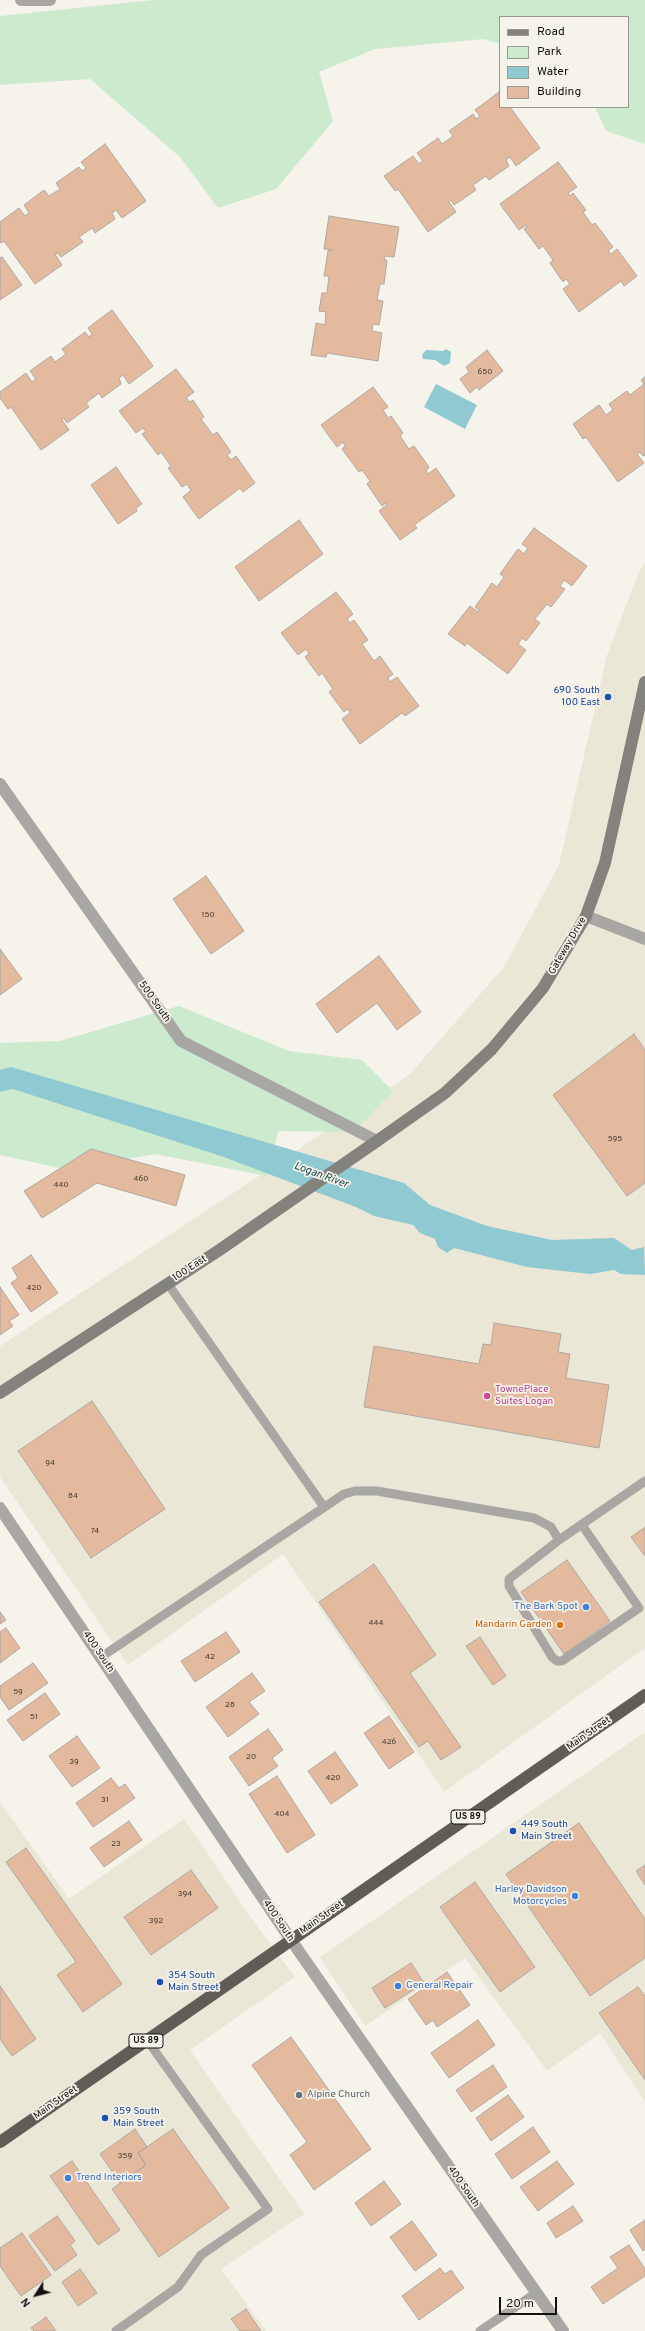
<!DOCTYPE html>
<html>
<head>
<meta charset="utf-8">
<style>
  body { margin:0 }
  #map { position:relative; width:645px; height:2331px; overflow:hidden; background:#f5f3ea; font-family:Overpass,sans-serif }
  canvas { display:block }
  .legend { position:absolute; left:499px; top:16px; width:130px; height:92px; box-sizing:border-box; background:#f5f3ea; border:1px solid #9a9992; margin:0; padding:5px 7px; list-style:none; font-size:12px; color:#12110e }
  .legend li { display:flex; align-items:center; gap:8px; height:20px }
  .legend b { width:20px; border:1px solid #9a9992 }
  .north { position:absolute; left:16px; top:2275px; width:40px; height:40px; -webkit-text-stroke:3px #f5f3ea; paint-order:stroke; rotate:234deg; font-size:11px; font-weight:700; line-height:16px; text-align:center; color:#12110e }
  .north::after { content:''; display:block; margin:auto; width:14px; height:18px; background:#12110e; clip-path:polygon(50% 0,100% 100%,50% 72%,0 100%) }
  .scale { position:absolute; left:499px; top:2297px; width:58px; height:18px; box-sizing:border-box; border:2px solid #12110e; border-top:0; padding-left:5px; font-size:12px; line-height:14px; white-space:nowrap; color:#12110e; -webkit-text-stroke:3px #f5f3ea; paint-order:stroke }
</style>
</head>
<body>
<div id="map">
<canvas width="645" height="2331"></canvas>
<ul class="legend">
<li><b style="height:5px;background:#84827d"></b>Road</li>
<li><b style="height:11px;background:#cbeace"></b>Park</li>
<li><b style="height:11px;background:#8fc9d1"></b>Water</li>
<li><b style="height:11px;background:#e3ba9e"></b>Building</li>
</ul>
<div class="north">N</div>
<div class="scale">20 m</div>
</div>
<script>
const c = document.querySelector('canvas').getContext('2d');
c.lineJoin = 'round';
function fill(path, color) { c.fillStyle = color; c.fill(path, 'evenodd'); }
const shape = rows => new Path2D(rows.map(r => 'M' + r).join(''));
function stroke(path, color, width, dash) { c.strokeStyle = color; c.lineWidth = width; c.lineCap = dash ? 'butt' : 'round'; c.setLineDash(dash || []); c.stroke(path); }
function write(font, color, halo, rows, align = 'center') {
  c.font = font + ' Overpass,sans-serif'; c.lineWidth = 3.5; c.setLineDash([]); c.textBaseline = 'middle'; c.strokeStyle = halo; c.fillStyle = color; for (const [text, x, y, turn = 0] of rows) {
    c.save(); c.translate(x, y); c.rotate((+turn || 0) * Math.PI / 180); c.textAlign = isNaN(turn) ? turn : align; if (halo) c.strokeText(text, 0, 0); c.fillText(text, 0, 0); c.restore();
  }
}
fill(shape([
  [645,563,645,1648,444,1792,283,1554,128,1665,0,1477,0,1346,256,1178,410,1074,504,967,559,865,607,655,639,572],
  [645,1732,645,2102,600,2033,547,2071,465,1958,365,2026,320,1957],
  [0,1802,69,1899,184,1819,251,1918,295,1977,190,2050,304,2214,221,2269,266,2331,0,2331]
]), '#ebe7d7');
fill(shape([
  [154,0,645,0,645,144,606,131,595,107,628,107,628,17,500,17,500,44,484,39,375,49,319,72,333,121,276,189,218,208,180,157,90,79,0,85,0,16],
  [179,1006,289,1051,362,1060,393,1091,354,1132,278,1131,267,1176,155,1154,69,1170,0,1155,0,1043,60,1041]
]), '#cbeace');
fill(shape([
  [446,349,451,352,450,363,444,366,435,360,423,359,422,355,426,350,443,351],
  [436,384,477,405,465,429,424,407],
  [11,1067,404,1183,430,1205,487,1226,552,1240,614,1238,632,1250,644,1247,645,1275,621,1274,614,1270,590,1274,527,1267,454,1248,447,1253,438,1247,435,1239,420,1233,413,1225,374,1216,356,1207,221,1156,13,1089,0,1092,0,1070]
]), '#8fc9d1');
const building = shape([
  [499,92,500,107,510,107,540,148,516,166,510,157,506,160,509,166,489,180,486,176,473,185,476,190,454,205,451,200,449,202,456,212,428,232,398,189,395,191,384,176,413,156,419,164,423,161,417,153,438,138,442,144,453,136,449,131,473,114,476,119,480,116,475,110,499,92],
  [105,144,146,201,122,218,116,210,112,213,115,219,95,233,92,228,79,237,83,242,61,257,58,253,55,254,62,265,35,284,4,241,1,243,0,242,0,222,19,208,25,216,29,213,24,205,44,190,49,196,60,189,56,183,79,167,82,171,86,168,81,162,105,144],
  [558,162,577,187,568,193,570,196,573,193,586,210,583,212,592,225,595,223,613,247,608,251,611,254,617,249,637,276,624,286,621,281,579,312,563,289,570,284,566,279,563,282,550,263,553,260,543,246,539,249,524,229,527,227,526,225,519,230,500,204,558,162],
  [329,216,399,227,394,257,385,256,384,260,387,260,384,284,380,284,377,300,383,301,379,325,373,324,372,331,382,333,378,361,327,353,326,357,311,355,316,323,325,325,326,312,319,311,322,293,327,293,329,276,324,276,328,251,333,250,324,249,329,216],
  [2,257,22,285,0,300,0,258,2,257],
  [112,310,153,366,129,384,123,375,119,378,121,384,102,398,99,393,86,403,89,407,67,423,64,418,62,420,69,430,41,450,11,407,8,409,0,398,0,392,26,373,32,382,36,379,30,371,51,356,55,362,66,354,62,349,85,332,89,337,92,334,88,328,112,310],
  [487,350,503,371,479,390,477,387,470,393,460,379,469,372,466,367,487,350],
  [176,369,194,392,186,398,190,402,193,400,204,417,201,419,213,435,217,432,231,452,227,455,231,460,236,456,255,483,243,492,240,488,199,519,183,497,191,490,187,484,182,487,168,468,171,466,161,452,158,455,142,434,146,432,143,428,136,433,119,411,176,369],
  [645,377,645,455,643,456,640,452,637,454,644,463,618,482,586,437,583,439,573,424,599,405,606,415,613,410,609,404,627,391,630,395,644,384,641,380,645,377],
  [373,387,388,407,383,410,388,418,391,416,403,433,400,436,409,449,414,446,429,467,426,471,428,474,436,468,455,496,414,525,417,528,400,540,379,511,387,505,386,503,382,506,367,484,370,481,362,470,359,472,342,449,345,446,343,442,337,447,321,425,373,387],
  [116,467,142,504,136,508,137,511,118,524,91,485,116,467],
  [299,520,323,554,259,601,235,567,299,520],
  [534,528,587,566,572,586,564,580,560,586,565,589,551,607,547,604,535,619,540,623,526,641,522,638,518,644,526,650,508,674,467,643,465,646,448,634,470,606,478,612,479,610,475,607,492,583,497,587,504,577,500,574,518,549,524,554,528,548,522,544,534,528],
  [336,592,353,614,347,619,350,623,354,620,368,640,362,644,374,661,380,656,393,674,388,678,390,682,397,677,419,706,405,716,402,713,360,744,342,719,350,713,348,709,344,712,329,692,333,689,322,673,319,676,305,657,309,654,306,649,298,655,281,633,336,592],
  [206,876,244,931,211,954,173,899,206,876],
  [0,949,22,979,0,995,0,949],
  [379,956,421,1012,397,1030,377,1003,337,1033,316,1004,379,956],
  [634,1034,645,1050,645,1183,627,1196,553,1095,634,1034],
  [91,1149,185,1175,176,1206,97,1183,42,1218,24,1191,91,1149],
  [31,1255,58,1293,31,1312,11,1283,18,1278,12,1268,31,1255],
  [0,1287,19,1315,9,1321,13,1326,0,1335,0,1287],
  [494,1323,561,1334,558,1352,570,1354,566,1378,609,1385,599,1448,364,1407,374,1346,479,1364,483,1344,491,1345,494,1323],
  [92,1401,165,1509,91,1558,18,1451,92,1401],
  [645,1527,645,1556,631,1537,645,1527],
  [567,1560,610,1621,564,1654,521,1592,567,1560],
  [374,1564,436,1655,410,1673,461,1747,441,1760,428,1741,419,1747,319,1602,374,1564],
  [0,1612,6,1620,0,1624,0,1612],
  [6,1628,20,1648,0,1663,0,1632,6,1628],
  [226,1632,240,1652,195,1682,181,1661,226,1632],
  [480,1637,506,1676,493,1685,466,1646,480,1637],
  [33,1663,48,1683,9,1710,0,1697,0,1686,33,1663],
  [252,1673,265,1691,249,1702,259,1714,228,1737,206,1707,252,1673],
  [45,1693,60,1714,23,1741,7,1720,45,1693],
  [389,1716,414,1752,389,1769,364,1733,389,1716],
  [268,1729,283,1750,272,1758,278,1766,249,1786,229,1757,268,1729],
  [77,1736,100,1768,72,1787,49,1756,77,1736],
  [335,1752,358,1785,331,1804,308,1771,335,1752],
  [277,1776,315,1835,287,1853,249,1794,277,1776],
  [111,1778,119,1788,125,1784,135,1798,93,1827,76,1803,111,1778],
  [129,1821,142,1840,104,1867,90,1848,129,1821],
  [579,1823,645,1919,645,1958,590,1996,506,1874,579,1823],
  [26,1848,122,1984,83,2012,57,1975,76,1962,6,1862,26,1848],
  [645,1865,645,1885,636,1871,645,1865],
  [191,1870,218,1908,151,1955,124,1917,191,1870],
  [475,1882,535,1967,500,1992,440,1907,475,1882],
  [411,1963,424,1983,385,2008,372,1988,411,1963],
  [447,1972,470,2005,437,2027,433,2020,426,2025,408,1999,447,1972],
  [0,1986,36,2039,12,2056,0,2039,0,1986],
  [638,1987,645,1996,645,2080,599,2013,638,1987],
  [478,2020,495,2045,449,2078,431,2053,478,2020],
  [291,2037,371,2149,314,2190,290,2155,307,2142,252,2065,291,2037],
  [493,2065,507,2087,471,2112,456,2090,493,2065],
  [508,2095,524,2117,491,2141,476,2118,508,2095],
  [533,2127,550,2152,512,2179,495,2154,533,2127],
  [135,2129,147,2147,138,2153,146,2165,120,2183,100,2154,135,2129],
  [173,2129,229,2208,159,2257,112,2189,146,2165,138,2153,173,2129],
  [72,2161,120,2230,98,2245,50,2176,72,2161],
  [557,2161,574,2184,538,2211,520,2187,557,2161],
  [384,2181,401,2204,371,2226,355,2203,384,2181],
  [573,2206,583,2221,556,2238,547,2223,573,2206],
  [57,2216,75,2241,70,2245,77,2255,55,2271,29,2236,57,2216],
  [645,2220,645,2249,643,2251,630,2230,645,2220],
  [412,2221,437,2255,415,2271,390,2237,412,2221],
  [22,2233,51,2275,21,2296,0,2266,0,2248,22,2233],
  [629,2245,645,2269,645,2276,603,2304,591,2287,618,2268,610,2257,629,2245],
  [440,2268,445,2274,451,2270,464,2288,419,2320,402,2296,440,2268],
  [80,2269,97,2293,78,2306,62,2282,80,2269],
  [246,2309,261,2331,240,2331,231,2319,246,2309],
  [46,2317,56,2331,34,2331,31,2328,46,2317]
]);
fill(building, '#e3ba9e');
stroke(building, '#b0a8a3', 1);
stroke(shape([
  [168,1284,324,1507],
  [582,1525,639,1608,562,1661,557,1661,552,1657,509,1586,509,1579,559,1540,645,1481],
  [101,1657,344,1494,355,1491,377,1491,534,1518,551,1527,559,1540],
  [116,2331,178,2287,201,2255,268,2209,147,2040],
  [480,2331,536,2293]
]), '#a8a7a3', 9);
stroke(shape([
  [21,0,50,0],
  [0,784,181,1041,377,1141],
  [586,916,645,939],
  [0,1508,291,1940,563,2331]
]), '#a8a7a3', 12);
stroke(shape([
  [0,1393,218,1251,377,1141,445,1093,492,1049,543,988,586,916,605,863,645,682]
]), '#84827d', 12);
stroke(shape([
  [0,2142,645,1695]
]), '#605d56', 12);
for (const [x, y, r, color] of [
  [608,697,4,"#1a4fb4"],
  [487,1396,4,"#d1479c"],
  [586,1607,4,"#3f7fe0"],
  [560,1625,4,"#e8710a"],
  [513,1831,4,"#1a4fb4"],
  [575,1896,4,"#3f7fe0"],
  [160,1982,4,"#1a4fb4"],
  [398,1986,4,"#3f7fe0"],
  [299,2095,4,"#6b7280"],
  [105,2118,4,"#1a4fb4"],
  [68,2178,4,"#3f7fe0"]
]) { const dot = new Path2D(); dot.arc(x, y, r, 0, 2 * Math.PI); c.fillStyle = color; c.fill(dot); stroke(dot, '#f5f3ea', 1.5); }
write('8px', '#463b32', null, [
  ["650",485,372],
  ["150",208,915],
  ["595",615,1139],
  ["460",141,1179],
  ["440",61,1185],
  ["420",34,1288],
  ["94",50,1463],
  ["84",73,1496],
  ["74",95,1531],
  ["444",376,1623],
  ["42",210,1657],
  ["59",18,1692],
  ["28",230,1705],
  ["51",34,1717],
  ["426",389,1742],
  ["20",251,1757],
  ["39",74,1762],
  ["420",333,1778],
  ["31",105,1800],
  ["404",282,1814],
  ["23",116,1844],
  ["394",185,1894],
  ["392",156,1921],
  ["359",125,2156]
]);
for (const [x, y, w] of [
  [468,1817,34],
  [146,2041,34]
]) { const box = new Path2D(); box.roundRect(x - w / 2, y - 7, w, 14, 3); c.fillStyle = '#f5f3ea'; c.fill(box); stroke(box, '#12110e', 1); }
write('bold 9px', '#12110e', null, [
  ["US 89",468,1817],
  ["US 89",146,2041]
]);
write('10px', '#164399', '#f5f3ea', [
  ["690 South",600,691,"right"],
  ["100 East",600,703,"right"],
  ["449 South",521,1825],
  ["Main Street",521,1837],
  ["354 South",168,1976],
  ["Main Street",168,1988],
  ["359 South",113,2112],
  ["Main Street",113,2124]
], 'left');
write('10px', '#12110e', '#f5f3ea', [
  ["Gateway Drive",568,946,-60],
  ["500 South",154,1002,55],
  ["100 East",190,1269,-33],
  ["400 South",98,1652,56],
  ["Main Street",589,1734,-35],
  ["Main Street",322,1918,-35],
  ["400 South",278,1921,56],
  ["Main Street",56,2103,-35],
  ["400 South",463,2187,55]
]);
write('10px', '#b23c85', '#f5f3ea', [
  ["TownePlace",495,1390],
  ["Suites Logan",495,1402]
], 'left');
write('10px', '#366cbe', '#f5f3ea', [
  ["The Bark Spot",578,1607],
  ["Harley Davidson",567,1890],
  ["Motorcycles",567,1902],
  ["General Repair",406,1986,"left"],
  ["Trend Interiors",76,2178,"left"]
], 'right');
write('10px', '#c56008', '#f5f3ea', [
  ["Mandarin Garden",552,1625]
], 'right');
write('10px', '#5b616d', '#f5f3ea', [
  ["Alpine Church",307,2095]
], 'left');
write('italic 11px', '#15494f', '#f5f3ea', [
  ["Logan River",321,1176,20]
]);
</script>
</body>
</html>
